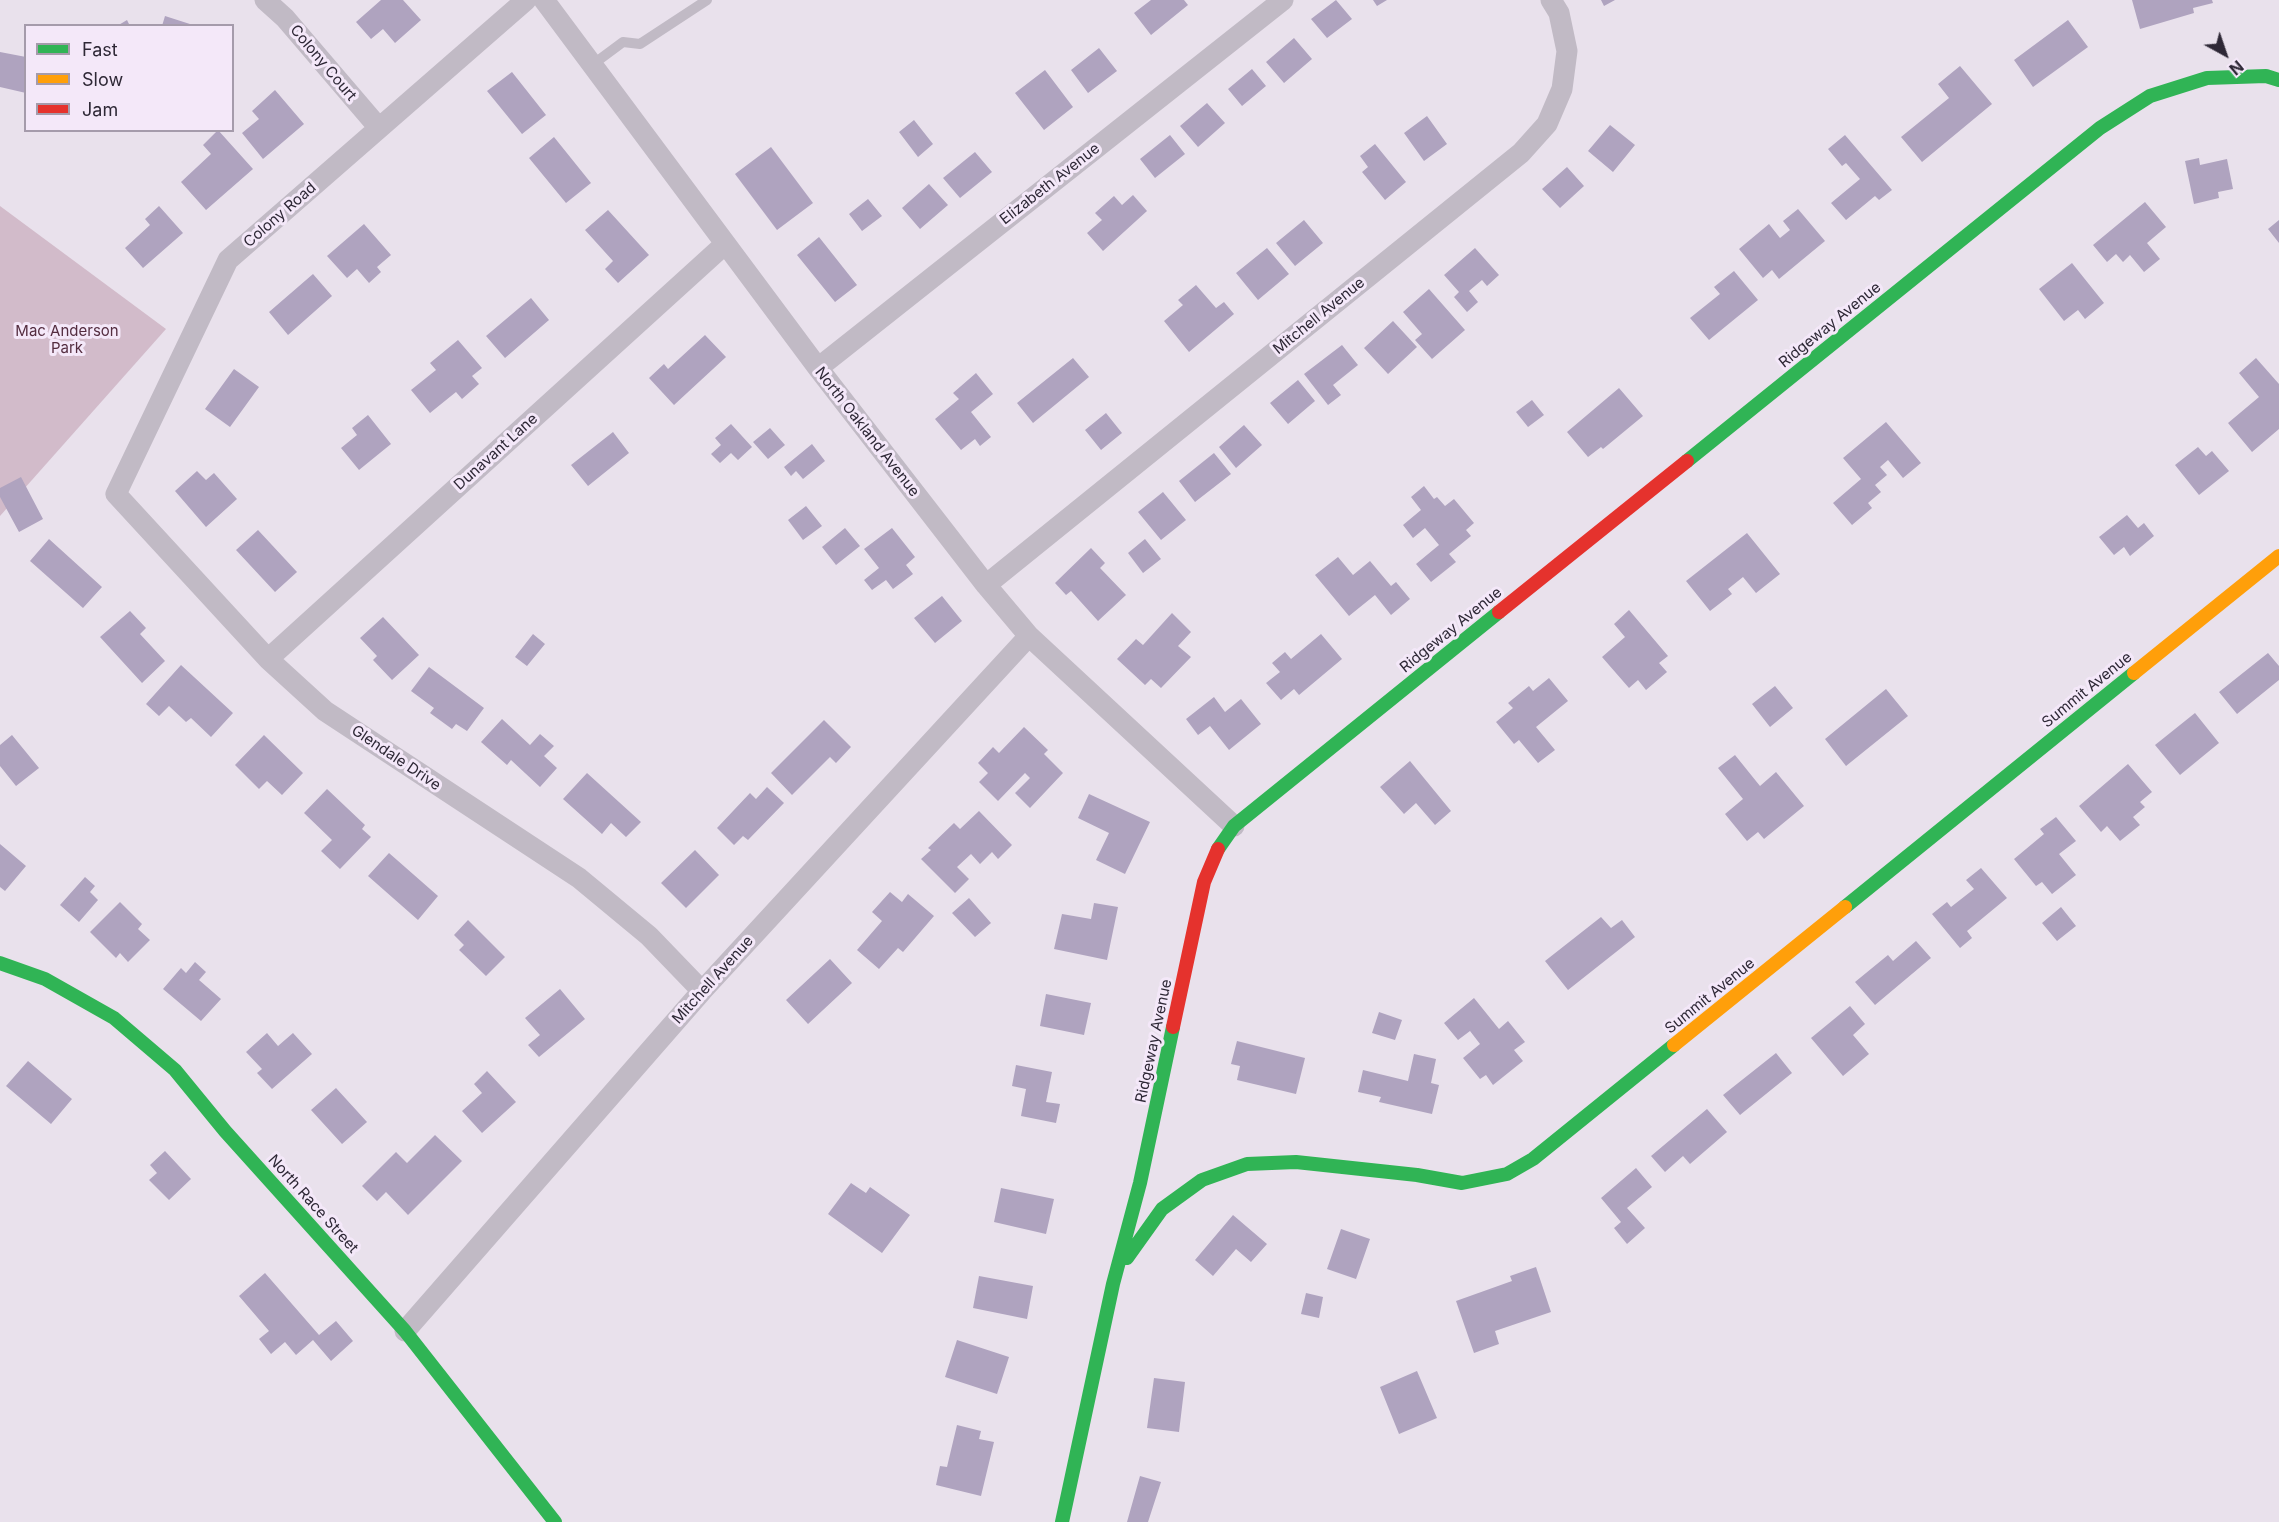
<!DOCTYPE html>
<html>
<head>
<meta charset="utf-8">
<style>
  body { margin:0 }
  #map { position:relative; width:2279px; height:1522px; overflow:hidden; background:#e9e1ec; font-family:Inter,sans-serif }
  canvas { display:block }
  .legend { position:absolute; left:24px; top:24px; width:210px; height:108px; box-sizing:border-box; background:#f4e8f9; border:2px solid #a59bab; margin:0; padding:8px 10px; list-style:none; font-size:18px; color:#2e2836 }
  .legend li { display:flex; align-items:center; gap:12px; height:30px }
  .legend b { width:30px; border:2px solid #a59bab }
  .north { position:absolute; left:2195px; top:24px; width:60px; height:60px; -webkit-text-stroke:4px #f4e8f9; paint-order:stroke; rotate:140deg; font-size:16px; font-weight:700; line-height:24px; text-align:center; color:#2e2836 }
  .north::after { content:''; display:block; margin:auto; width:21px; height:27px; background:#2e2836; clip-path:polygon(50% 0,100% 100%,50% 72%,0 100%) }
</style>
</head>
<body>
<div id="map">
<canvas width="2279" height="1522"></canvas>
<ul class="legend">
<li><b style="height:8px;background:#30b455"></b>Fast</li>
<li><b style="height:8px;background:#ff9f0a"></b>Slow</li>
<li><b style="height:8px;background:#e5322d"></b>Jam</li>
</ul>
<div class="north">N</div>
</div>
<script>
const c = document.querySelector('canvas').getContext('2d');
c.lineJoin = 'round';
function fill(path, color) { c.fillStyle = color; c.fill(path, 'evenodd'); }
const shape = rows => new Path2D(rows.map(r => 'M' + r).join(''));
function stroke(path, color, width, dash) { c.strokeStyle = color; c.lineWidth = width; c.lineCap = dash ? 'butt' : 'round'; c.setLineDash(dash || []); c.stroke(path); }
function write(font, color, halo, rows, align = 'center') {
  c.font = font + ' Inter,sans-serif'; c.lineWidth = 6; c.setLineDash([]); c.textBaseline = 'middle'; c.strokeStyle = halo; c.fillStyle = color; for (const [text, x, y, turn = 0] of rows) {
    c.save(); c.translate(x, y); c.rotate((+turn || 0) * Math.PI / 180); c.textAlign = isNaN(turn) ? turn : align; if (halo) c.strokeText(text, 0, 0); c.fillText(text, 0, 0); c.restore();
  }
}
fill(shape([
  [0,206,166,329,0,516]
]), '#d2bbca');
fill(shape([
  [381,0,403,0,421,20,395,43,383,29,371,39,356,22],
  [1151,0,1184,0,1188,5,1151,35,1134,13],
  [1336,0,1352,19,1327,38,1311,19],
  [1373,0,1387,0,1377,6],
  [1601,0,1615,0,1604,6],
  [2132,0,2212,0,2213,3,2193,8,2194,13,2140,29],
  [165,16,193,25,193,26,162,26],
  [127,20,130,26,117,26],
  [2068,20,2088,47,2033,87,2014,60],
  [1294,38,1312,59,1284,83,1266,62],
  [1099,48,1117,71,1088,93,1071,70],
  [0,52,26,57,26,93,0,87],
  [1960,66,1992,104,1922,162,1901,137,1949,98,1938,84],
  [1252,69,1266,86,1242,106,1228,89],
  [1045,70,1073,107,1044,130,1015,93],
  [512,72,546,115,522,134,487,91],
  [275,90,304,124,263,159,242,133,259,119,252,111],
  [1207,103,1225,123,1198,147,1180,126],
  [1427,116,1447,144,1424,161,1404,133],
  [914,120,933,144,918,157,899,132],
  [1610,125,1635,145,1613,172,1588,151],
  [218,130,253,169,206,210,181,182,211,154,203,145],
  [1170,135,1185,154,1155,178,1140,159],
  [1845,135,1892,190,1879,200,1875,196,1846,220,1831,203,1860,179,1846,163,1842,166,1828,149],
  [554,137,591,183,566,203,529,158],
  [1375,144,1406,182,1385,200,1362,172,1368,167,1360,156],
  [771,147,813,203,777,230,735,174],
  [975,152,992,172,960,198,943,178],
  [2199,158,2200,165,2227,159,2233,189,2218,192,2219,198,2194,204,2185,161],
  [1567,167,1584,186,1560,208,1542,189],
  [929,184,948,205,920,229,902,208],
  [1133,195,1147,211,1103,251,1087,233,1102,220,1095,213,1114,196,1122,205],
  [868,199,882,216,862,231,849,214],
  [2145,202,2166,227,2147,243,2160,259,2144,272,2130,255,2123,262,2116,254,2107,262,2093,245],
  [159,206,183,233,143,268,125,248,150,225,145,219],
  [1798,209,1825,241,1779,279,1772,270,1763,278,1739,249,1769,224,1780,238,1790,230,1783,221],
  [608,210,649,255,618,283,605,269,613,261,585,230],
  [1304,220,1323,243,1295,266,1276,243],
  [2279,220,2279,243,2268,229],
  [364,224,391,255,377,267,381,272,369,283,357,269,347,278,327,256],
  [819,237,857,285,835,302,797,255],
  [1267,248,1289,274,1258,300,1236,273],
  [1475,248,1499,275,1487,286,1482,280,1469,291,1478,302,1467,312,1454,297,1459,292,1444,275],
  [2072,263,2104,303,2085,319,2078,310,2064,321,2039,289],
  [1734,271,1758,300,1709,340,1690,318,1720,294,1714,287],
  [313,274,332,296,288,335,269,312],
  [1196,285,1216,308,1224,302,1234,314,1189,352,1164,321,1183,305,1178,300],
  [1429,289,1465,330,1432,359,1415,340,1422,334,1403,312],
  [531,298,549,320,505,358,486,336],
  [1393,321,1417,347,1388,374,1364,348],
  [705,335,726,357,674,405,649,378,664,364,668,369],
  [458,340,482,368,472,376,479,384,462,399,456,392,430,413,411,390,436,370,430,363],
  [1342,345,1358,365,1333,385,1341,395,1328,405,1304,374],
  [1073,358,1089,377,1033,423,1017,403],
  [2256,358,2279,384,2279,429,2252,452,2228,423,2259,397,2239,373],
  [234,369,259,387,230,427,205,409],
  [976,373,993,394,971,412,991,437,980,446,975,439,961,450,935,419,959,399,953,393],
  [1298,380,1315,401,1288,424,1270,403],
  [1619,388,1643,416,1603,449,1601,447,1588,457,1567,432],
  [1532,400,1544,415,1528,427,1516,412],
  [1106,413,1122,433,1101,450,1085,430],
  [368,415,391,444,359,470,341,448,357,435,352,428],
  [1886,422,1921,463,1903,478,1888,460,1880,467,1887,475,1875,485,1881,492,1868,503,1872,508,1852,525,1833,503,1861,479,1843,458],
  [731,424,752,447,738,460,731,453,720,463,711,454,721,445,715,438],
  [1244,425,1262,445,1236,468,1219,447],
  [770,428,785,445,768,459,753,442],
  [613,432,629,453,588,486,571,465],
  [812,444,825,461,803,479,796,471,791,476,784,467],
  [2198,447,2206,456,2212,451,2229,471,2199,495,2175,465],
  [1214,453,1231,474,1195,502,1179,481],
  [197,471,206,480,214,473,237,499,206,527,175,491],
  [21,477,43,519,19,532,0,497,0,488],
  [1424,486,1434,499,1437,497,1445,506,1454,499,1474,523,1466,530,1471,536,1449,554,1456,562,1431,582,1416,564,1439,545,1425,528,1413,538,1403,525,1421,510,1411,497],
  [1163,492,1186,520,1161,540,1138,512],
  [806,506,822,526,803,540,788,520],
  [2127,515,2138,528,2144,523,2154,536,2130,556,2124,547,2114,555,2099,537],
  [845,528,860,546,836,565,822,547],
  [892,528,915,557,906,565,913,574,893,589,886,580,872,590,864,580,879,568,864,549],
  [258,530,297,572,275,592,236,550],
  [1747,533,1780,574,1756,593,1743,577,1728,589,1732,594,1710,611,1686,581],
  [49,539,102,587,83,608,30,561],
  [1145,539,1161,559,1143,573,1128,553],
  [1091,548,1105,563,1100,568,1126,595,1098,621,1071,591,1066,595,1055,583],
  [1338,557,1353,575,1370,561,1391,586,1396,582,1410,599,1391,615,1375,595,1349,616,1315,575],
  [942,596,962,621,935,643,914,618],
  [1629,610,1668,656,1659,663,1667,672,1646,690,1638,680,1629,688,1602,657,1625,637,1614,624],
  [130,611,146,628,140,634,165,661,142,683,100,637],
  [1172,613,1191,632,1178,646,1191,657,1161,688,1151,679,1145,685,1117,659,1136,639,1143,645],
  [383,617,419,655,392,680,373,660,377,656,360,638],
  [533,634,545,644,527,666,515,657],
  [1321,634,1342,659,1299,695,1294,689,1281,700,1266,683,1280,672,1272,663,1285,652,1291,659],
  [2268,653,2279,666,2279,680,2237,714,2219,692],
  [181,665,233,713,211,737,191,718,186,722,169,706,159,716,146,704],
  [429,667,484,708,467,731,456,724,452,729,430,713,434,708,411,691],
  [1549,678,1568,701,1536,727,1555,750,1538,763,1519,740,1514,744,1496,722,1513,708,1508,703,1529,686,1533,691],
  [1775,686,1793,708,1770,727,1752,704],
  [1886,689,1908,716,1846,766,1825,739],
  [1214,697,1225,712,1241,699,1261,724,1229,750,1210,726,1198,735,1186,719],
  [2195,713,2219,743,2180,775,2155,745],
  [502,719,530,745,540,734,554,746,544,756,557,768,540,787,511,760,507,765,481,742],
  [824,720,851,747,836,763,830,757,792,795,771,773],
  [1024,727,1048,750,1044,754,1063,773,1030,808,1015,793,1030,778,1025,773,998,801,979,782,988,773,978,763,993,747,999,753],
  [12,735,39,768,16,786,0,766,0,745],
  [264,735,303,773,282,795,267,781,259,789,235,765],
  [1735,755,1760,786,1776,772,1804,806,1764,839,1758,832,1747,841,1725,814,1743,799,1718,768],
  [1410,761,1451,811,1435,825,1416,803,1404,814,1380,787],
  [2128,764,2152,792,2140,802,2145,807,2133,817,2140,825,2120,841,2107,826,2101,832,2079,806],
  [587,773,641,822,626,837,611,823,602,834,563,799],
  [767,787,784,803,748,840,743,836,734,845,717,828,750,793,756,799],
  [327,789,365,825,362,829,371,837,340,869,321,851,332,840,304,813],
  [1089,794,1150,822,1125,874,1096,860,1109,833,1078,818],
  [979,811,1012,845,998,859,992,852,980,864,971,854,957,867,969,879,955,893,921,859,931,850,928,848,954,823,960,829],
  [2056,817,2076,841,2059,854,2076,875,2052,894,2042,882,2036,886,2014,859,2044,834,2040,829],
  [0,844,26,866,5,891,0,887],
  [695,850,719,875,686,908,661,883],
  [389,853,438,896,418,920,368,876],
  [1981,868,2007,898,1967,931,1972,938,1960,948,1932,914,1947,902,1951,907,1974,889,1966,880],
  [85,877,95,886,90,892,98,900,79,922,60,905],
  [890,892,902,902,908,894,934,916,903,952,898,948,879,969,857,950,882,921,872,912],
  [969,898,991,923,975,937,952,913],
  [120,902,142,924,138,929,150,940,128,962,120,953,116,958,90,932],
  [1094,903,1118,907,1107,960,1054,949,1062,914,1091,919],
  [2061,907,2076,926,2057,941,2042,923],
  [1601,917,1611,928,1622,920,1635,937,1568,990,1545,961],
  [468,920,505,957,486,976,459,950,464,945,454,935],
  [1916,941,1931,958,1875,1005,1855,982,1888,955,1893,961],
  [830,959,852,983,808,1024,786,1000],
  [195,962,206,972,199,980,221,999,201,1021,163,989,181,968,186,973],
  [560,989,585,1019,539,1057,528,1045,540,1035,525,1018],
  [1046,994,1091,1003,1084,1035,1040,1026],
  [1474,998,1499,1029,1508,1021,1525,1042,1514,1050,1523,1061,1493,1085,1486,1075,1480,1079,1463,1058,1480,1044,1470,1031,1458,1040,1444,1023],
  [1850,1006,1865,1024,1853,1035,1869,1054,1843,1076,1811,1038],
  [1379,1012,1402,1020,1395,1040,1372,1033],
  [267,1033,278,1046,293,1033,312,1054,272,1089,257,1073,262,1069,246,1052],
  [1237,1041,1305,1058,1296,1094,1237,1080,1240,1066,1231,1064],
  [1776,1053,1792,1073,1740,1115,1723,1095],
  [1414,1054,1436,1059,1431,1083,1439,1085,1432,1114,1379,1102,1381,1097,1358,1092,1363,1070,1408,1081],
  [28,1061,72,1099,51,1124,6,1086],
  [1016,1065,1052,1072,1046,1102,1060,1104,1056,1123,1021,1116,1026,1089,1012,1086],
  [487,1071,516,1102,482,1133,462,1111,482,1093,474,1084],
  [336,1088,367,1122,342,1144,311,1110],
  [1707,1109,1727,1132,1690,1164,1683,1156,1665,1172,1651,1156],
  [435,1135,462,1161,408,1215,386,1192,377,1201,362,1186,396,1152,407,1163],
  [165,1151,191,1179,169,1200,149,1180,157,1173,150,1165],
  [1636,1168,1652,1187,1627,1208,1645,1228,1627,1244,1614,1228,1621,1222,1601,1198],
  [851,1183,866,1193,870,1187,910,1215,882,1253,828,1214],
  [1001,1188,1054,1199,1046,1234,994,1222],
  [1233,1215,1267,1244,1251,1262,1236,1249,1213,1276,1195,1260],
  [1341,1229,1370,1239,1356,1279,1327,1269],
  [1536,1267,1551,1312,1495,1331,1499,1344,1474,1353,1456,1301,1512,1281,1510,1276],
  [265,1273,319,1335,336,1321,353,1341,331,1361,313,1340,296,1355,285,1342,271,1354,259,1339,269,1331,239,1296],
  [979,1276,1033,1286,1027,1319,973,1308],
  [1306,1293,1323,1297,1319,1318,1301,1314],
  [957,1340,1009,1357,997,1394,945,1377],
  [1417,1371,1437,1418,1399,1434,1380,1387],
  [1154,1378,1185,1382,1179,1432,1147,1428],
  [957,1425,981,1431,979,1439,994,1442,981,1496,936,1485,940,1466,947,1467],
  [1140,1476,1161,1482,1148,1522,1127,1522]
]), '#afa3bf');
stroke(shape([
  [592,65,623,42,640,44,707,0]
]), '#c1bac5', 10);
stroke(shape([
  [265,0,285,18,379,128],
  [526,0,228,260,116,494,268,659,325,711,579,878,649,936,702,991],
  [544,0,818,368,986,585,1029,636,1234,826],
  [818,368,1283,0],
  [986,585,1521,153,1547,124,1562,89,1567,51,1559,13,1551,0],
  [268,659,724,245],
  [405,1331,702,991,1029,636]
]), '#c1bac5', 21);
stroke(shape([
  [1687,461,2100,128,2150,96,2207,78,2266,76,2279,80],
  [1218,849,1234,826,1499,612],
  [1845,907,2134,673],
  [0,963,45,979,114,1018,175,1070,225,1131,405,1331,555,1522],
  [1127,1258,1162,1209,1202,1180,1247,1164,1296,1162,1417,1175,1462,1183,1507,1174,1533,1159,1674,1045],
  [1062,1522,1113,1284,1140,1183,1173,1027]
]), '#30b455', 14);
stroke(shape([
  [2134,673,2279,556],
  [1674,1045,1845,907]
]), '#ff9f0a', 14);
stroke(shape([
  [1499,612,1687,461],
  [1173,1027,1204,882,1218,849]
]), '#e5322d', 14);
write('15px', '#2e2836', '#f4e8f9', [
  ["Colony Court",323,63,50],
  ["Elizabeth Avenue",1050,184,-38],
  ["Colony Road",280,215,-41],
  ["Mitchell Avenue",1319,316,-39],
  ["Ridgeway Avenue",1830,325,-39],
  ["North Oakland Avenue",867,432,52],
  ["Dunavant Lane",496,452,-42],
  ["Ridgeway Avenue",1451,630,-39],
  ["Summit Avenue",2087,690,-39],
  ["Glendale Drive",396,758,34],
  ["Mitchell Avenue",713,980,-48],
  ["Summit Avenue",1710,996,-39],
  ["Ridgeway Avenue",1154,1041,-78],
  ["North Race Street",313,1204,48]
]);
write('15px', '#542d40', '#f4e8f9', [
  ["Mac Anderson",67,331],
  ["Park",67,348]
]);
</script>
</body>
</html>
